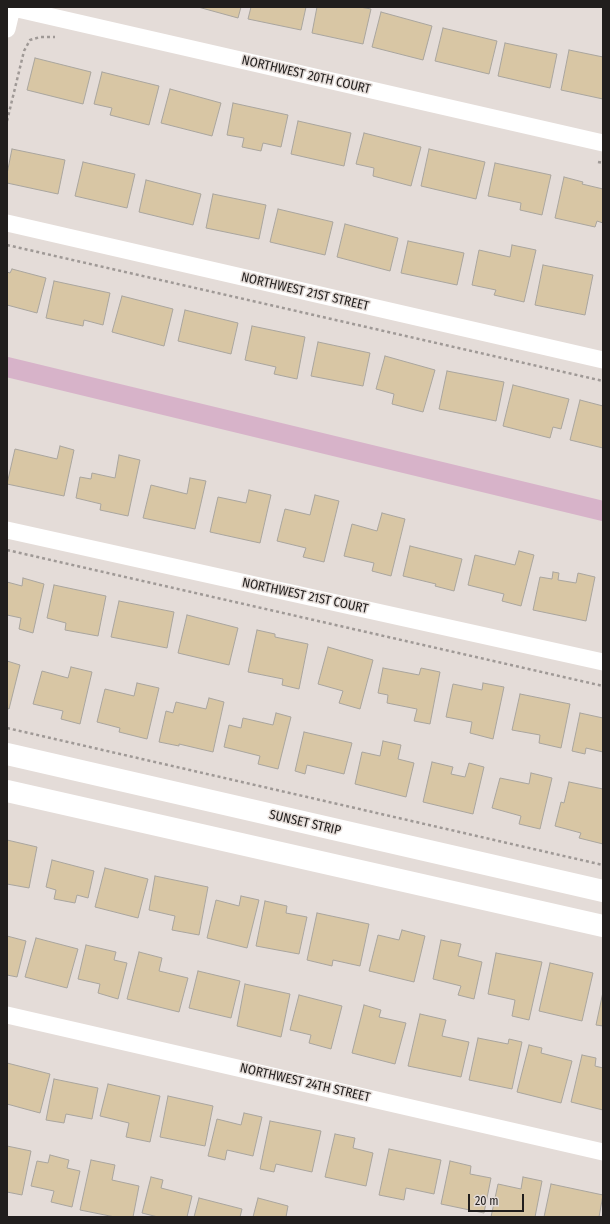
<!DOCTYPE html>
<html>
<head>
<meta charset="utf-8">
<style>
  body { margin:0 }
  #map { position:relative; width:610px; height:1224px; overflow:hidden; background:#e4dcd8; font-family:"Fira Sans Condensed",sans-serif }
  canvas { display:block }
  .frame { position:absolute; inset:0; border:8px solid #211e1d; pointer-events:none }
  .scale { position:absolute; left:468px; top:1194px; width:56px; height:18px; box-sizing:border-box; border:2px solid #211e1d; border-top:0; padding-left:5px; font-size:12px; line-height:14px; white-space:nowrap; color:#211e1d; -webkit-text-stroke:3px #e4dcd8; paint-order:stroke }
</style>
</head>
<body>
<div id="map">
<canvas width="610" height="1224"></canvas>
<div class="frame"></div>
<div class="scale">20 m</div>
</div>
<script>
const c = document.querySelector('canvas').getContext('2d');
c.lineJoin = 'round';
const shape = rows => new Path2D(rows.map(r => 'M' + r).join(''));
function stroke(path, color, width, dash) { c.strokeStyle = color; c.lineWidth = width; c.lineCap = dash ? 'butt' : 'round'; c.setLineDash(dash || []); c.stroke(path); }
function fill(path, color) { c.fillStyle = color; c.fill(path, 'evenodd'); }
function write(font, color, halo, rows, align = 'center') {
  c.font = font + ' "Fira Sans Condensed",sans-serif'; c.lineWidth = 3; c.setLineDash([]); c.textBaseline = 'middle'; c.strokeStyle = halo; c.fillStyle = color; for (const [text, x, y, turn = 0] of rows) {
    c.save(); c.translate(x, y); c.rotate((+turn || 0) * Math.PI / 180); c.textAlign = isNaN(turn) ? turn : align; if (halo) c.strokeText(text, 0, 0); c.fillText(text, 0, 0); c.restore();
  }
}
stroke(shape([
  [7,367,603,511]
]), '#d7b3c9', 20);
const building = shape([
  [198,7,241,7,238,18,198,7],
  [251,7,306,7,301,30,248,19,251,7],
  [317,7,360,7,371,9,363,44,312,33,317,7],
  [381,12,432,26,423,60,372,47,381,12],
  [443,28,497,41,489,74,435,61,443,28],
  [505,43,557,54,550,88,498,76,505,43],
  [569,50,603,57,603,99,561,90,569,50],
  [35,58,91,72,83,104,27,90,35,58],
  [102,72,159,86,149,125,110,115,112,108,94,104,102,72],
  [170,89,221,103,212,136,161,123,170,89],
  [233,103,288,115,281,147,263,143,261,151,242,147,244,138,227,135,233,103],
  [298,121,351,133,344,166,291,154,298,121],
  [364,133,421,147,411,186,373,176,374,168,356,164,364,133],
  [12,149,65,160,58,194,7,183,7,174,12,149],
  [429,149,485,162,476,199,421,186,429,149],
  [83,162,135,174,127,208,75,196,83,162],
  [495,163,551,175,542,215,520,210,521,203,488,196,495,163],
  [564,177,583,182,582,184,603,189,603,223,597,221,595,227,555,218,564,177],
  [146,180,201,194,193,225,139,212,146,180],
  [213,194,266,205,259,239,206,228,213,194],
  [278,209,333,222,325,255,270,242,278,209],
  [345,224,398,238,390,271,337,257,345,224],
  [408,241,464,253,457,285,401,273,408,241],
  [512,245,536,250,524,302,494,295,496,290,472,285,479,250,510,257,512,245],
  [543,265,593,275,585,315,535,305,543,265],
  [12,269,46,278,37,313,7,305,7,272,10,273,12,269],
  [54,281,110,293,103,325,84,320,83,326,46,318,54,281],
  [122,296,173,309,164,346,112,332,122,296],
  [185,310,238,323,231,354,178,341,185,310],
  [252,326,305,337,297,379,274,374,276,367,245,360,252,326],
  [318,342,370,353,363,386,311,376,318,342],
  [385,356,435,370,423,412,392,404,394,394,376,389,385,356],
  [447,371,504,382,496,421,439,409,447,371],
  [513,385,569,399,561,429,553,427,550,438,503,426,513,385],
  [580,400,603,406,603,448,570,440,580,400],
  [60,446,74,450,64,496,7,484,15,449,57,459,60,446],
  [119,455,140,460,128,516,100,510,101,504,76,498,80,477,91,479,92,473,115,478,119,455],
  [190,478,206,481,195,529,143,518,151,485,187,494,190,478],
  [249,490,271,495,260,543,210,532,218,497,246,503,249,490],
  [315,495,339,501,324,562,303,557,306,548,277,541,285,509,310,515,315,495],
  [382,513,405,519,391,576,372,571,374,563,344,556,352,524,377,531,382,513],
  [410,546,462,559,454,591,435,586,436,584,403,576,410,546],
  [519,551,534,555,521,606,502,601,504,594,468,585,475,555,515,565,519,551],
  [553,572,559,573,558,580,576,583,578,573,595,577,586,621,533,610,540,577,552,579,553,572],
  [23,578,44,584,33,633,19,629,21,618,7,615,7,582,22,586,23,578],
  [54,585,106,596,98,636,65,630,66,623,47,618,54,585],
  [119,601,174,612,167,648,111,637,119,601],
  [187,615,238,628,229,665,178,653,187,615],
  [257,630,275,634,275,637,308,644,299,689,282,685,283,679,248,672,257,630],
  [328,647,373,660,360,709,339,703,343,691,318,684,328,647],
  [7,661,20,665,9,709,7,708,7,661],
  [71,667,92,672,80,724,61,719,63,711,33,704,42,671,68,678,71,667],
  [383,668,419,675,421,668,440,672,430,724,414,721,417,709,387,703,388,695,378,693,383,668],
  [137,683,159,688,147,739,119,732,120,728,97,722,105,689,134,696,137,683],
  [483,683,504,687,493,739,470,733,472,722,446,717,453,684,482,690,483,683],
  [520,694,570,704,561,748,539,743,540,735,512,730,520,694],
  [209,698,224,702,213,752,179,744,179,746,159,742,166,711,173,713,176,702,206,709,209,698],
  [276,713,291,717,278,769,258,764,260,756,224,747,229,725,241,728,243,718,273,725,276,713],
  [580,713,603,718,603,752,586,748,585,754,572,751,580,713],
  [304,732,352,743,344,774,307,765,305,774,295,771,304,732],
  [383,741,401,745,398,759,414,763,406,797,355,784,362,752,380,756,383,741],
  [432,762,453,767,451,774,465,777,469,763,484,767,473,814,423,802,432,762],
  [531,773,552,778,540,829,519,824,521,816,492,808,500,778,529,784,531,773],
  [569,782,603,789,603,844,579,838,581,833,555,826,561,802,564,803,569,782],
  [7,840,37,847,29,888,7,884,7,840],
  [52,860,94,871,88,898,77,895,75,903,54,899,56,890,46,887,52,860],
  [105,868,148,879,138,918,95,907,105,868],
  [155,876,208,887,199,935,172,930,175,916,149,910,155,876],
  [241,896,259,900,247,948,207,938,216,900,239,906,241,896],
  [265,901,287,906,286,913,307,917,299,954,256,946,265,901],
  [317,913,369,924,360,966,333,960,332,966,307,960,317,913],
  [402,930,425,936,414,982,369,971,378,935,399,940,402,930],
  [7,936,26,941,17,977,7,975,7,936],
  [36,938,78,949,67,988,25,977,36,938],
  [441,940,461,944,458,956,482,962,474,999,458,995,461,986,433,979,441,940],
  [86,945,116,952,114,960,127,963,118,999,98,993,100,984,78,979,86,945],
  [139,952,162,958,159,971,188,978,179,1012,127,999,139,952],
  [496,953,542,962,529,1020,512,1016,515,1000,488,994,496,953],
  [550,963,593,973,582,1021,539,1011,550,963],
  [198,971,240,981,231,1018,189,1008,198,971],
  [245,984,290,994,281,1037,237,1026,245,984],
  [603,992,603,1026,596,1025,603,992],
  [299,995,342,1006,331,1049,309,1043,311,1035,290,1030,299,995],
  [364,1005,381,1010,379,1017,406,1023,395,1064,352,1053,364,1005],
  [420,1014,446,1020,442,1036,469,1042,461,1077,408,1066,420,1014],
  [478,1038,508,1044,509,1039,522,1042,512,1089,469,1080,478,1038],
  [529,1045,542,1048,541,1053,572,1061,561,1103,517,1092,529,1045],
  [582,1055,596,1058,595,1066,603,1068,603,1110,571,1102,582,1055],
  [7,1063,50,1074,40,1113,7,1104,7,1063],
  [54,1079,98,1088,92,1119,66,1114,64,1123,46,1120,54,1079],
  [108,1084,160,1096,150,1142,126,1137,129,1123,100,1116,108,1084],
  [168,1096,213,1106,205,1146,160,1137,168,1096],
  [244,1113,262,1117,253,1156,227,1150,225,1160,208,1156,217,1119,241,1125,244,1113],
  [270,1121,321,1131,312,1172,276,1164,274,1172,260,1169,270,1121],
  [335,1134,355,1138,353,1148,373,1153,366,1186,325,1177,335,1134],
  [7,1146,31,1151,22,1195,7,1192,7,1146],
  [389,1149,441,1160,434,1194,406,1188,404,1200,379,1195,389,1149],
  [50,1155,69,1160,67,1168,80,1171,72,1207,51,1202,54,1191,31,1186,37,1161,48,1163,50,1155],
  [91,1160,115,1165,112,1180,139,1186,133,1217,115,1217,80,1210,91,1160],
  [450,1161,471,1166,470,1174,491,1178,484,1213,441,1204,450,1161],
  [151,1177,163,1180,161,1188,192,1196,187,1217,158,1217,142,1213,151,1177],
  [523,1177,542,1181,535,1217,491,1217,498,1184,521,1189,523,1177],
  [551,1184,603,1195,599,1217,544,1217,551,1184],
  [199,1198,242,1209,240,1217,194,1217,199,1198],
  [258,1198,288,1206,286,1217,253,1217,258,1198]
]);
fill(building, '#d8c6a4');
stroke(building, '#a9a59e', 1);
stroke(shape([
  [7,121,24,51,30,40,40,37,55,37],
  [598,162,603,163],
  [7,245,603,381],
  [7,550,603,686],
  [7,728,603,865]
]), '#9f9996', 2.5, [3, 3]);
stroke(shape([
  [9,7,603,143],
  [7,29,12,8],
  [7,223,603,360],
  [7,530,603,662],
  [7,1015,603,1152]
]), '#fff', 17);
stroke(shape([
  [7,754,603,891],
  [7,791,603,926]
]), '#fff', 22);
write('13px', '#211e1d', '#e4dcd8', [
  ["NORTHWEST 20TH COURT",306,75,13],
  ["NORTHWEST 21ST STREET",305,292,13],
  ["NORTHWEST 21ST COURT",305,596,12],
  ["SUNSET STRIP",305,823,13],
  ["NORTHWEST 24TH STREET",305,1083,13]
]);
</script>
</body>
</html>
